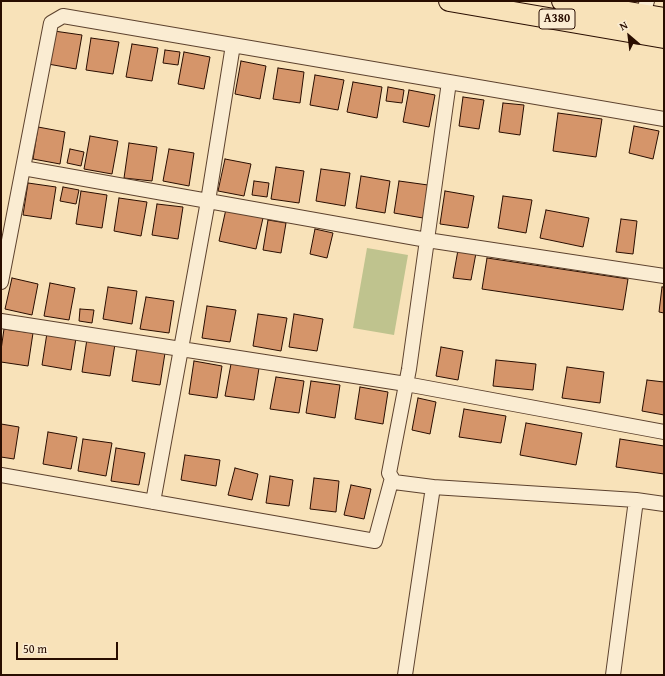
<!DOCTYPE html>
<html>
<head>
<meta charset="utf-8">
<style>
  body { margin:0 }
  #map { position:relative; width:665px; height:676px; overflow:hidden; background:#f8e2b9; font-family:"Gentium Book Plus",serif }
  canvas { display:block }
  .frame { position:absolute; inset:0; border:2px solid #290d00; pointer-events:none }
  .north { position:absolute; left:609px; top:16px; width:40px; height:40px; -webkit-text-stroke:3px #faecd2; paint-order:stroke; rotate:332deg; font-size:11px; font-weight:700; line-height:16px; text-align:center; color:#290d00 }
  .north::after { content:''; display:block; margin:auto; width:14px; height:18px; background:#290d00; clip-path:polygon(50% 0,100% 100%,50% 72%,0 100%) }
  .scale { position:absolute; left:16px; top:642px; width:102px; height:18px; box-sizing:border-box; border:2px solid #290d00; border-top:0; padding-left:5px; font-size:12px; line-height:14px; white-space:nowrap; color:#290d00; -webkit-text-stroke:3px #faecd2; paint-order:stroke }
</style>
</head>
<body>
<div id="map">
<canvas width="665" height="676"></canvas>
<div class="frame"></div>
<div class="north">N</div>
<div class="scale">50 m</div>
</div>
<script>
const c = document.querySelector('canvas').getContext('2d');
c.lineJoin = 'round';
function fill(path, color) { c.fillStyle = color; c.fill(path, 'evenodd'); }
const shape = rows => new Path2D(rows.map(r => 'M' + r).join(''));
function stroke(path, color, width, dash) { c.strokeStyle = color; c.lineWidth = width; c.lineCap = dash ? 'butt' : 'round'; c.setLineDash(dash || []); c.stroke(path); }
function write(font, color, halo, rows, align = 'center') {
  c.font = font + ' "Gentium Book Plus",serif'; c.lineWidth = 3.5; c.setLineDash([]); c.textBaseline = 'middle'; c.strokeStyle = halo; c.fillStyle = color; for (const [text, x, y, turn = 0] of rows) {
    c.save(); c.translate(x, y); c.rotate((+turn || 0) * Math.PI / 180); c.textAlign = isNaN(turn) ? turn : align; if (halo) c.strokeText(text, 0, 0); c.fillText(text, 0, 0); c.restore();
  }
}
fill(shape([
  [367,248,408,255,394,335,353,328]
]), '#bfc38e');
const building = shape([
  [54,31,82,35,76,69,48,64,54,31],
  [91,38,119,42,113,74,86,70,91,38],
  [132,44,158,48,152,81,126,77,132,44],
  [165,50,180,52,178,65,163,63,165,50],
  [184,52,210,57,204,89,178,84,184,52],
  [241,61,266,66,260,99,235,94,241,61],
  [278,68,304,72,300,103,273,99,278,68],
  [315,75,344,80,338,110,310,105,315,75],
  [353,82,382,87,377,118,347,112,353,82],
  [388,87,404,90,402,103,386,101,388,87],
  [409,90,435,95,429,127,403,122,409,90],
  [463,97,484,100,479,129,459,126,463,97],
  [503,103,524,105,520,135,499,132,503,103],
  [558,113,602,119,596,157,553,151,558,113],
  [634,126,659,131,653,159,629,153,634,126],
  [38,127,65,132,60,164,33,159,38,127],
  [90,136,118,141,112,174,84,169,90,136],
  [129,143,157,147,152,181,124,178,129,143],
  [70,149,84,152,81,166,67,163,70,149],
  [169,149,194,153,189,186,163,181,169,149],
  [225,159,251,164,244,196,218,191,225,159],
  [276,167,304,171,299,203,271,199,276,167],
  [321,169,350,173,345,206,316,201,321,169],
  [361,176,390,181,385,213,356,208,361,176],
  [254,181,269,183,267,197,252,195,254,181],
  [399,181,428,185,423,218,394,213,399,181],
  [28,183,56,187,51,219,23,215,28,183],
  [63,187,79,190,76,204,60,201,63,187],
  [81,191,107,195,102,228,76,224,81,191],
  [445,191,474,196,468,228,440,224,445,191],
  [503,196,532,200,526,233,498,228,503,196],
  [119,198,147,202,141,236,114,231,119,198],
  [157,204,183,207,178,239,152,235,157,204],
  [226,209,263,218,256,249,219,241,226,209],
  [546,210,589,218,583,247,540,238,546,210],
  [621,219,637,221,633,254,616,252,621,219],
  [268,220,286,223,281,253,263,250,268,220],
  [315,229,333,233,327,258,310,254,315,229],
  [458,250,476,253,471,280,453,278,458,250],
  [487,258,628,279,623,310,482,289,487,258],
  [12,278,38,284,32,315,5,309,12,278],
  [50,283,75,288,69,320,44,316,50,283],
  [108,287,137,291,132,324,103,319,108,287],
  [662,287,664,287,664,313,659,312,662,287],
  [146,297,174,301,169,333,140,329,146,297],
  [207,306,236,310,230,342,202,338,207,306],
  [80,309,94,310,92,323,79,321,80,309],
  [258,314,287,318,281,351,253,346,258,314],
  [294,314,323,319,317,351,289,347,294,314],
  [4,329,33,333,28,366,1,362,1,350,4,329],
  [47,333,76,338,71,370,42,365,47,333],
  [87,339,115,344,110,376,82,372,87,339],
  [441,347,463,351,458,380,436,376,441,347],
  [137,348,165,353,160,385,132,381,137,348],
  [496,360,536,364,533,390,493,386,496,360],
  [194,361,222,366,217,398,189,394,194,361],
  [231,364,259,368,254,400,225,396,231,364],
  [567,367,604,372,600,403,562,398,567,367],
  [276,377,304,381,299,413,270,409,276,377],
  [647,380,664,382,664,415,642,411,647,380],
  [311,381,340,385,335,418,306,413,311,381],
  [360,387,388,392,383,424,355,419,360,387],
  [418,398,436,402,430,434,412,430,418,398],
  [464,409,506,416,501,443,459,437,464,409],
  [526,423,582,433,576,465,520,455,526,423],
  [1,424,19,427,14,459,1,457,1,424],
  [48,432,77,437,71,469,43,464,48,432],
  [83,439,112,443,106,476,78,471,83,439],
  [620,439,664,446,664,474,616,467,620,439],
  [116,448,145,453,139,485,111,481,116,448],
  [185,455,220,460,216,486,181,480,185,455],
  [235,468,258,474,252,500,228,495,235,468],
  [270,476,293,480,289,506,266,503,270,476],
  [314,478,339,481,336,512,310,509,314,478],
  [351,485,371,489,364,519,344,515,351,485]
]);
fill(building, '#d5956a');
stroke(building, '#290d00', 1);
const minor = shape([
  [643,14,647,1],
  [449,82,664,119],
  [23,168,427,240,664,276],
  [1,282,51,23,63,16,449,82,409,369,389,473,394,482,433,487,636,500,664,504],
  [1,321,406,384,664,432],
  [1,475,375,541,392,478],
  [153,502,208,201,233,45],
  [405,675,433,487],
  [613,675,636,500]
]);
const highway = shape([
  [449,1,664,38],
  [562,1,664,18]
]);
stroke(minor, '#5d422e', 16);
stroke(highway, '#290d00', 22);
stroke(minor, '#faecd2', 14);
stroke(highway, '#f8e2b9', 20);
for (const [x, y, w] of [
  [557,19,36]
]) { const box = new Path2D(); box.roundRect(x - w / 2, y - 10, w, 20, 3); c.fillStyle = '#faecd2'; c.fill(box); stroke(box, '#290d00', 1); }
write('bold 12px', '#290d00', null, [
  ["A380",557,19]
]);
</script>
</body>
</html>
